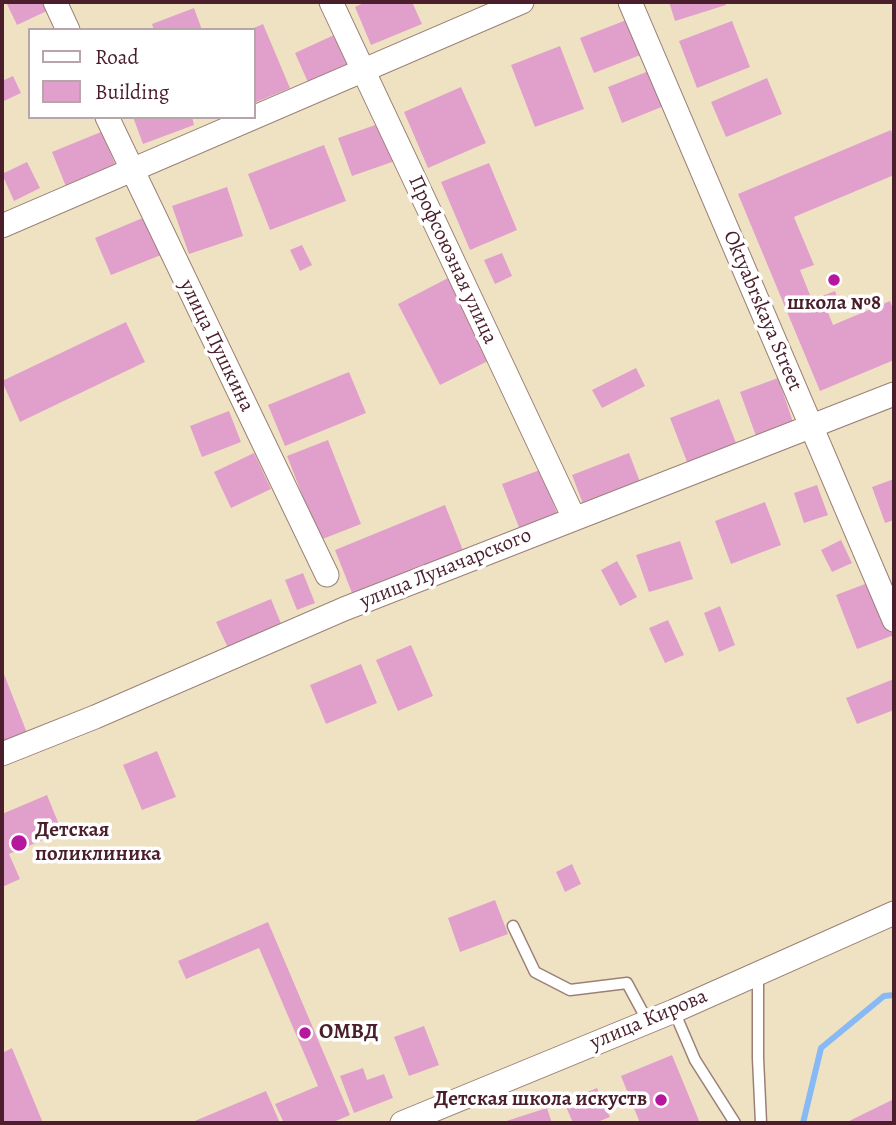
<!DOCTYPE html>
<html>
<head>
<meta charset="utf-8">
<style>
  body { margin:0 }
  #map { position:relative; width:896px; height:1125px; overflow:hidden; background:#efe2c3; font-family:Alegreya,serif }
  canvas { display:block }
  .frame { position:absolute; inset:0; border:4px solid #4a1f2b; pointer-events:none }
  .legend { position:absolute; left:28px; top:28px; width:228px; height:91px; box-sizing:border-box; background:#fff; border:2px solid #b7a5aa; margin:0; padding:9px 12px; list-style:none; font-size:21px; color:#4a1f2b }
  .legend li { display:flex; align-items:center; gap:14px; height:35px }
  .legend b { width:35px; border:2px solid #b7a5aa }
</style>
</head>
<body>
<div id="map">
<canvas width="896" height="1125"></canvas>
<div class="frame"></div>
<ul class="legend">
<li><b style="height:9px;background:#fff"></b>Road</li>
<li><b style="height:19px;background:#e1a0cc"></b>Building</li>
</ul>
</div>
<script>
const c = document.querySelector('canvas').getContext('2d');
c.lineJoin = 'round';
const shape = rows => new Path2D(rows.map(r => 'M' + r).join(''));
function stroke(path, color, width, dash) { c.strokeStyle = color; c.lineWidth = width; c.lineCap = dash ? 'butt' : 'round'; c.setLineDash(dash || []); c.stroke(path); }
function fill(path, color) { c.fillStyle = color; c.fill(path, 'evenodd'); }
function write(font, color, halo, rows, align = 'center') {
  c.font = font + ' Alegreya,serif'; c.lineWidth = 7; c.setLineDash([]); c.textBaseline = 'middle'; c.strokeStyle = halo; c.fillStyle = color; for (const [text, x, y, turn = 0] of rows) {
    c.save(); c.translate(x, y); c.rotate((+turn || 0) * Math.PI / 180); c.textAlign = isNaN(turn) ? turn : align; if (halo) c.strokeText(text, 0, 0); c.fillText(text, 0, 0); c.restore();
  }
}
stroke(shape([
  [803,1123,821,1048,884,996,894,995]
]), '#87baf4', 6);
fill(shape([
  [6,2,46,2,49,10,17,25],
  [366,2,412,2,422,24,371,45,355,7],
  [669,2,725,2,726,5,675,21],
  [194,8,202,30,154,30,152,24],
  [629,19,643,54,594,73,580,38],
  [732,21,750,67,697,88,679,41],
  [263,24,290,88,254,103,254,30,249,30],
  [334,35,349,69,310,87,295,53],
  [560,46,584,109,535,127,511,65],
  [649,71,664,106,622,123,608,87],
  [13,76,21,93,4,101,2,81],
  [767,78,782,114,726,137,711,102],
  [461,87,486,143,428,168,404,112],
  [133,117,192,117,194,125,143,144],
  [381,123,395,161,352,176,338,138],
  [891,130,894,139,894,175,794,217,814,265,800,270,812,300,835,291,840,305,827,310,833,325,890,301,894,312,894,360,820,391,738,194],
  [101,132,117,168,67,189,52,152],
  [324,145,346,201,270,230,248,174],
  [27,162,40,188,14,201,2,174],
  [489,163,517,230,470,250,441,182],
  [227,187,243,236,189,254,172,206],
  [145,217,161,255,111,275,95,238],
  [302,245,312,265,300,271,290,250],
  [502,253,512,276,495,284,484,260],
  [450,277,492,359,440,385,398,304],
  [126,322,145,362,20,422,2,381],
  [636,368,645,386,602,408,592,390],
  [349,372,366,413,285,446,268,405],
  [778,378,793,422,756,436,740,392],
  [719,399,738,448,689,467,670,418],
  [229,411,241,442,202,457,190,426],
  [328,440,361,524,320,540,287,456],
  [254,453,271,489,231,508,214,472],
  [629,453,642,487,585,509,572,475],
  [540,470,560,520,522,535,502,484],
  [894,479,894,520,885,523,872,487],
  [817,485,828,515,804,523,794,493],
  [765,502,781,545,731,564,715,521],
  [445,505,464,553,354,598,335,550],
  [841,540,852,563,832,572,821,550],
  [680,541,693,579,649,592,636,555],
  [617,561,637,597,620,606,601,570],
  [303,573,315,603,297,610,285,580],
  [873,581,894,635,857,649,836,595],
  [271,599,282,626,228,648,216,622],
  [720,606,735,645,719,652,704,613],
  [668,620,684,655,665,663,649,628],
  [411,645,433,696,398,711,376,660],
  [361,664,377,703,326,724,310,685],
  [2,669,27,733,2,742],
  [894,679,894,710,857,724,846,698],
  [157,751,176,797,142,810,123,765],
  [47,795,62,832,9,854,20,879,2,887,2,814],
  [572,864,581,884,565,892,556,872],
  [495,900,508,934,460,952,448,918],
  [268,922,350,1115,331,1123,284,1123,275,1104,318,1086,259,948,186,979,178,961],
  [424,1026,439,1065,409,1076,394,1037],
  [12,1048,43,1123,2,1123,2,1053],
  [672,1055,700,1123,640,1123,621,1076],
  [363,1068,367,1080,384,1074,393,1098,354,1113,340,1076],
  [597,1088,610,1117,595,1123,573,1123,564,1102],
  [266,1091,280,1123,190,1123],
  [894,1099,894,1123,845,1123],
  [547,1108,552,1123,500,1123]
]), '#e1a0cc');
const lane = shape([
  [513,926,535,972,570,990,627,983,648,1022],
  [758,973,758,1058,761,1123],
  [674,1011,695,1060,735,1123]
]);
const street = shape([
  [55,2,68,30],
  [331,2,574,518],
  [630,2,894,620],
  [107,117,327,575],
  [2,226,522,2],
  [2,754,95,717,344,609,894,394],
  [402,1123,674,1011,894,913]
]);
stroke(lane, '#9c8077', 13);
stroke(street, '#9c8077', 25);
stroke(lane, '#fff', 10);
stroke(street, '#fff', 23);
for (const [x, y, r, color] of [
  [834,280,7,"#b5179e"],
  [19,843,9,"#b5179e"],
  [305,1033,7,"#b5179e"],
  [661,1100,7,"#b5179e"]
]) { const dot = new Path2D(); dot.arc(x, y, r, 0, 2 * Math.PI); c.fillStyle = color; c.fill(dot); stroke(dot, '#fff', 2.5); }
write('21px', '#4a1f2b', '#fff', [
  ["Профсоюзная улица",452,260,65],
  ["Oktyabrskaya Street",762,311,67],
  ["улица Пушкина",216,346,64],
  ["улица Луначарского",446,569,-22],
  ["улица Кирова",649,1020,-23]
]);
write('bold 21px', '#4a1f2b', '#fff', [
  ["школа №8",834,304,"center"],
  ["Детская",35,831],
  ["поликлиника",35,855],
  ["ОМВД",319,1033],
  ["Детская школа искуств",647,1100,"right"]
], 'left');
</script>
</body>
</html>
